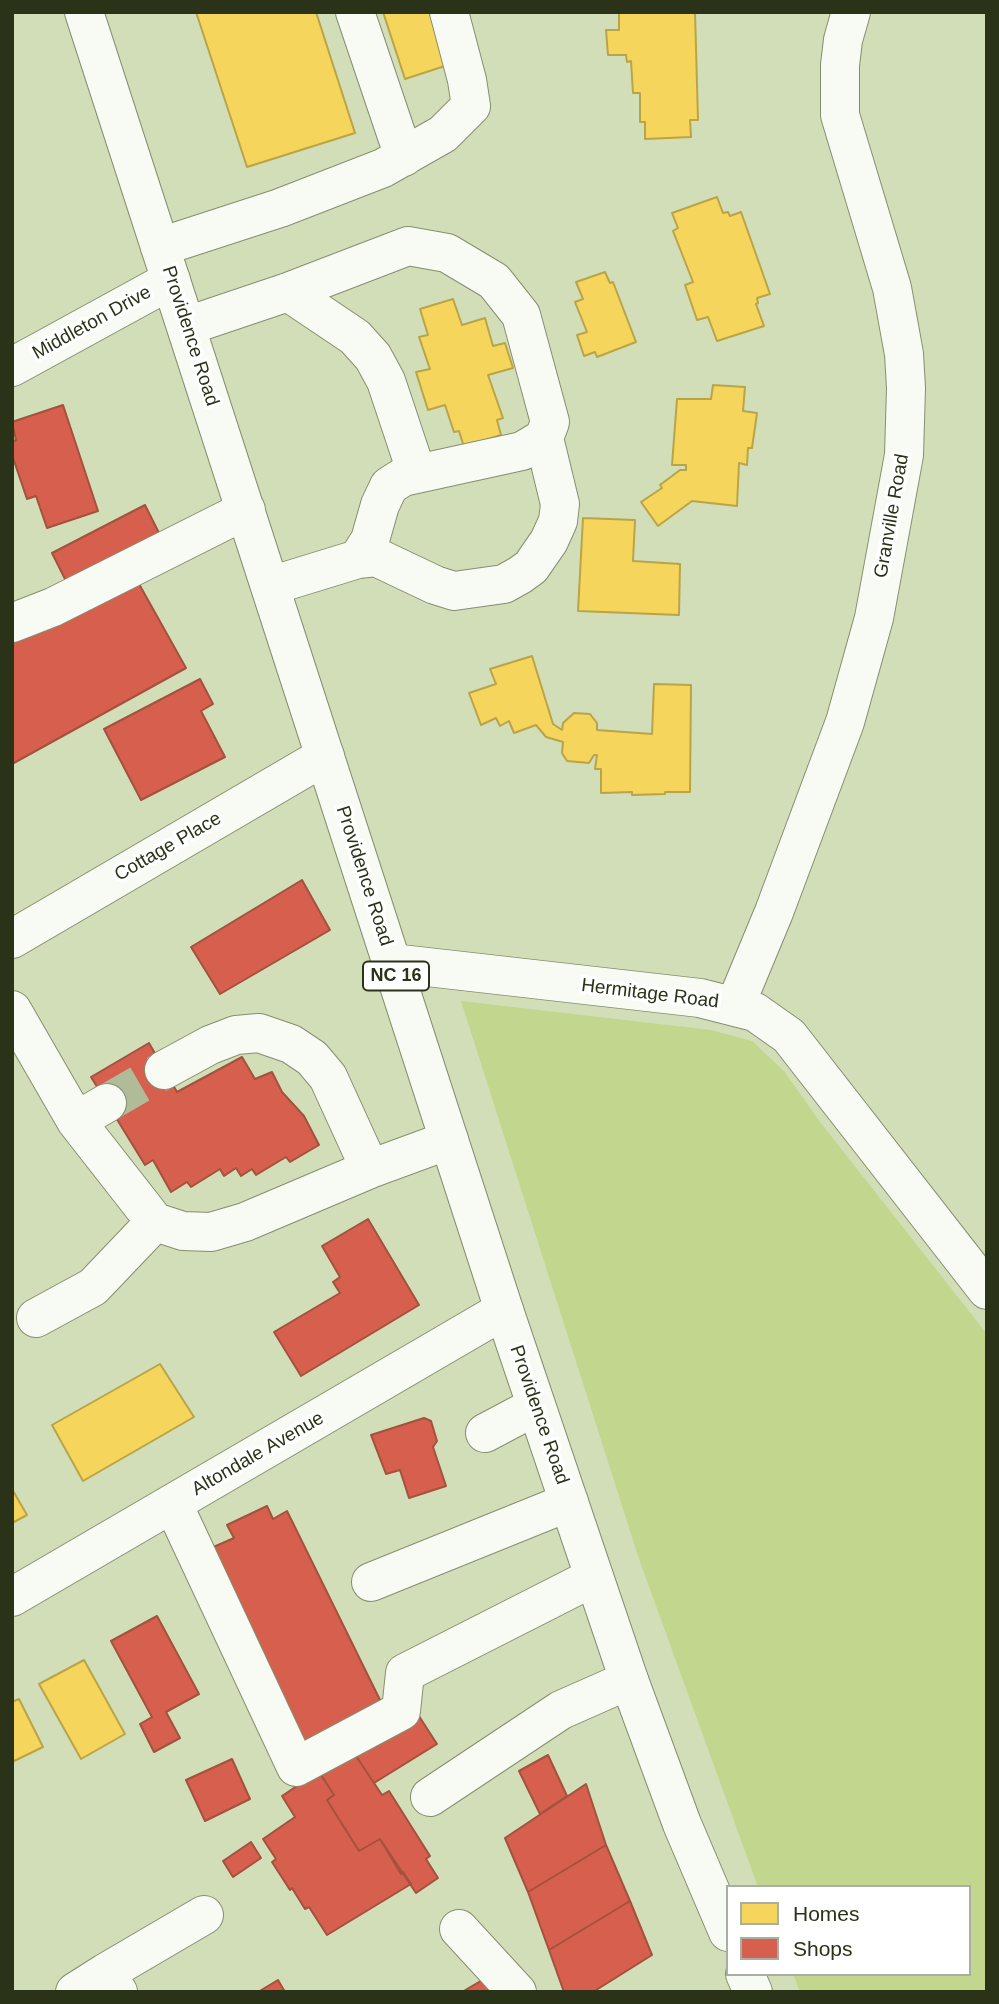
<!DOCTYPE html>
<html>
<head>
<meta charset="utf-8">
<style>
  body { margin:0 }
  #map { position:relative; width:999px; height:2004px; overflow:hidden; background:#d2deb8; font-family:Arial,sans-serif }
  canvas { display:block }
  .frame { position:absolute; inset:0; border:14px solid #2a3217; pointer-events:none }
  .legend { position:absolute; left:726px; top:1885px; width:245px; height:91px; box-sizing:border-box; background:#fff; border:2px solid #aaada2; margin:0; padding:9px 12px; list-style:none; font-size:21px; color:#2a3217 }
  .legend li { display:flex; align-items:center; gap:14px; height:35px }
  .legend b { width:35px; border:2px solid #aaada2 }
</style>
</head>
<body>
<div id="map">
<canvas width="999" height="2004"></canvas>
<div class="frame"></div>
<ul class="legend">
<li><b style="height:19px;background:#f6d55c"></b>Homes</li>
<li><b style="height:19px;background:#d6604d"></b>Shops</li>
</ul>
</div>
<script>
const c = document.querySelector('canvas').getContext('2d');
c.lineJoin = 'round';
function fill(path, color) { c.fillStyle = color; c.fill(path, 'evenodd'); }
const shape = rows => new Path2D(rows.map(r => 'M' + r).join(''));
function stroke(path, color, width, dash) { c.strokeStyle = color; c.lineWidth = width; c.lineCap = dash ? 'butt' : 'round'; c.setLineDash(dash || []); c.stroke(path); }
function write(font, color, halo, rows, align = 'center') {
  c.font = font + ' Arial,sans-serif'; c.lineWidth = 7; c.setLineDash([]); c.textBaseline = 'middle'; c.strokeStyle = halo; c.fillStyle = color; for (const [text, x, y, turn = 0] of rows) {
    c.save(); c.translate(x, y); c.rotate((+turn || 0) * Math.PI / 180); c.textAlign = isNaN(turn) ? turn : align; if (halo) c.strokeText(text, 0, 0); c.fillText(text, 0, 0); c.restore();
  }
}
fill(shape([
  [461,1001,711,1030,752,1041,784,1071,820,1122,987,1334,987,1992,800,1992,793,1974,969,1974,969,1887,758,1887,639,1559]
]), '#c2d78d');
const homes = shape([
  [196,12,316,12,355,133,247,167,196,12],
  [383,12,441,12,457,62,405,79,383,12],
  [619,12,695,12,698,120,690,120,691,137,645,139,645,122,640,122,640,93,633,93,631,61,627,62,626,55,608,55,606,30,619,30,619,12],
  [717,197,723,213,728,212,730,216,741,212,770,294,757,298,758,303,756,304,764,326,717,341,708,317,697,320,685,285,693,282,673,231,678,228,672,213,717,197],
  [605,272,610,283,613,282,636,342,597,357,595,352,584,356,577,335,587,332,575,302,583,299,576,282,605,272],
  [453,299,462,325,485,318,493,346,505,343,513,368,488,375,503,418,497,420,501,435,464,447,459,431,454,432,445,405,428,410,416,372,430,369,419,337,428,335,420,309,453,299],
  [713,385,745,387,743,411,757,413,752,448,748,448,747,465,739,463,737,506,692,501,658,526,641,502,662,488,660,485,680,470,686,470,686,465,672,465,677,399,711,399,713,385],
  [583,518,635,520,633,561,680,564,679,615,578,611,583,518],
  [532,656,553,724,562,730,563,723,574,713,590,714,597,723,597,730,652,734,654,684,691,685,690,792,665,792,665,794,632,795,632,792,601,793,601,769,595,769,597,755,594,755,589,763,567,761,562,753,563,742,546,737,536,725,514,733,509,721,500,726,496,718,481,725,469,693,496,684,490,669,532,656],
  [160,1364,194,1417,83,1481,52,1425,160,1364],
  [12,1489,27,1515,12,1523,12,1489],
  [84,1660,125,1734,81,1759,39,1684,84,1660],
  [19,1699,43,1747,12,1762,12,1702,19,1699]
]);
fill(homes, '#f6d55c');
stroke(homes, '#b9a447', 2);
const shops = shape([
  [63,405,98,511,47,528,36,496,27,499,12,455,12,442,16,440,12,422,63,405],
  [145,505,161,537,68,585,52,553,145,505],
  [134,575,186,668,12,764,12,642,134,575],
  [200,679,213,704,201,711,225,757,141,800,104,729,200,679],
  [302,880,330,930,220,994,191,947,302,880],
  [149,1043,177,1092,242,1057,255,1079,272,1072,282,1092,304,1116,319,1145,290,1162,286,1157,256,1175,252,1169,241,1176,236,1168,224,1176,220,1169,191,1187,187,1182,171,1192,153,1160,145,1165,91,1077,149,1043],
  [368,1219,419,1305,301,1376,274,1332,340,1293,333,1282,340,1277,322,1246,368,1219],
  [424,1418,431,1421,437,1441,433,1447,446,1486,409,1498,400,1470,386,1474,371,1435,424,1418],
  [267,1506,273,1519,287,1511,383,1706,299,1745,209,1549,234,1538,227,1525,267,1506],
  [157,1616,199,1694,166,1712,180,1738,154,1752,140,1724,152,1717,111,1641,157,1616],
  [417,1713,437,1744,374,1783,354,1753,417,1713],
  [354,1753,382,1795,389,1791,430,1856,426,1859,438,1878,416,1893,380,1839,359,1851,327,1800,334,1795,321,1775,354,1753],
  [548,1755,567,1796,540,1814,519,1771,548,1755],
  [232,1759,250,1799,205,1821,186,1780,232,1759],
  [322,1769,321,1775,334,1795,327,1800,359,1851,380,1839,401,1874,403,1872,411,1884,327,1935,309,1907,305,1909,292,1888,290,1890,272,1862,276,1859,263,1839,295,1817,282,1796,322,1769],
  [586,1784,606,1845,528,1892,505,1838,586,1784],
  [251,1842,261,1858,233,1877,223,1861,251,1842],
  [606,1845,630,1901,549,1950,528,1892,606,1845],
  [630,1901,652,1955,593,1992,564,1992,549,1950,630,1901],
  [484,1979,491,1992,462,1992,484,1979],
  [278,1980,285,1992,258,1992,278,1980]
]);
fill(shops, '#d6604d');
stroke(shops, '#a2523d', 2);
stroke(shape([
  [107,1103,164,1070]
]), '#b0bc98', 38, [38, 19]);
const minor = shape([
  [355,12,404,157],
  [160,247,280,208,383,168,443,134,471,106,467,80,449,12],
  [288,292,355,337,373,357,386,381,417,474],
  [187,326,288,292,408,246,447,253,494,281,521,315,550,422,544,438,522,451,403,477,389,486,380,505,370,540,358,559,270,586],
  [12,367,171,280],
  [358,559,376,557,435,585,454,591,504,584,520,575,531,567,549,541,558,521,560,504,544,438],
  [12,623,53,607,246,510],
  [12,939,325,756],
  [392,963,700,998,755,1012,789,1036,987,1290],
  [735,1006,774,912,845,722,874,618,904,455,906,388,904,354,892,288,840,115,840,65,843,40,851,12],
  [12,1010,76,1121,155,1222,183,1231,211,1232,245,1222,370,1169,449,1140],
  [164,1070,210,1045,236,1035,259,1033,291,1044,312,1058,328,1077,370,1169],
  [76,1121,107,1103],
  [36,1318,93,1287,155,1222],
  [485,1433,536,1406],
  [173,1504,296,1767,401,1711,405,1673,594,1577],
  [371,1582,569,1502],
  [12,1597,504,1310],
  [430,1797,561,1710,629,1680],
  [459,1929,517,1992],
  [105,1973,204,1915],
  [75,1992,105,1973,118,1992]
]);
const major = shape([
  [84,12,504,1310,629,1680,682,1824,728,1932],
  [745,1974,753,1992]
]);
stroke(minor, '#868e70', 40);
stroke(major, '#868e70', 40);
stroke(minor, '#f8faf4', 38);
stroke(major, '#f8faf4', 38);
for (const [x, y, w] of [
  [396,976,66]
]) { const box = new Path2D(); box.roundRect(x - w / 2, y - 14.5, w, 29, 5); c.fillStyle = '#fff'; c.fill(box); stroke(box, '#2a3217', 2); }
write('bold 18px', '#2a3217', null, [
  ["NC 16",396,976]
]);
write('19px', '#2a3217', '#fff', [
  ["Middleton Drive",92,323,-29],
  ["Providence Road",190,336,72],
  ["Granville Road",892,516,-80],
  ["Cottage Place",168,847,-30],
  ["Providence Road",364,876,72],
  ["Hermitage Road",650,994,7],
  ["Providence Road",539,1415,71],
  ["Altondale Avenue",258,1454,-30]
]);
</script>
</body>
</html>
